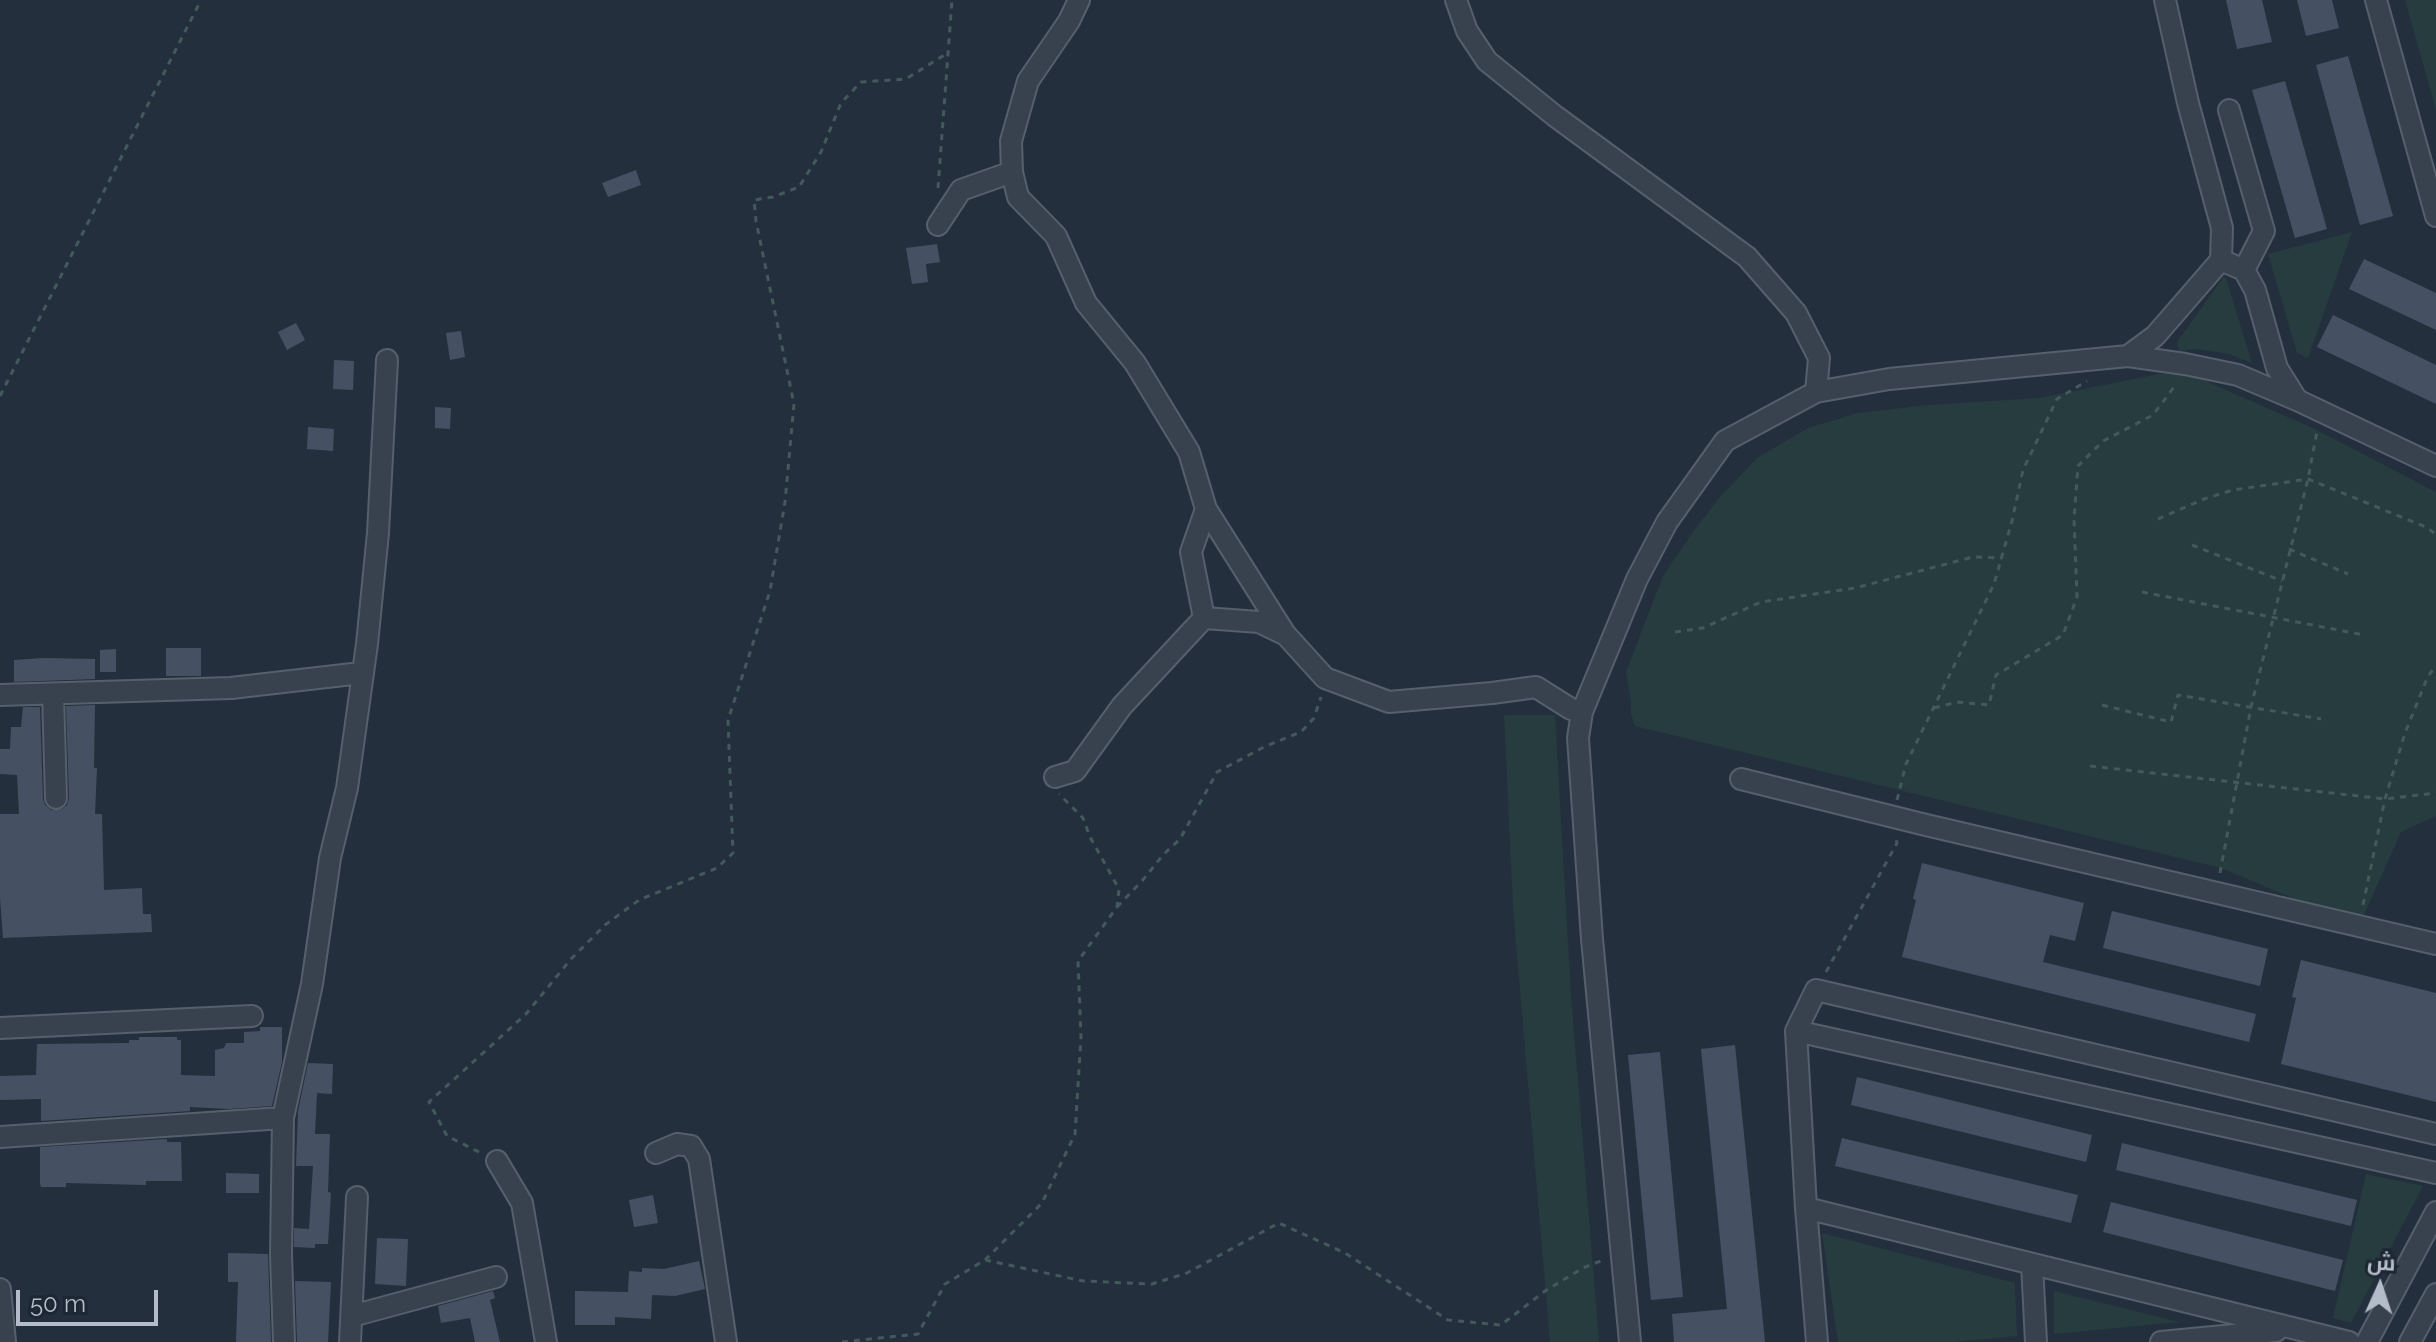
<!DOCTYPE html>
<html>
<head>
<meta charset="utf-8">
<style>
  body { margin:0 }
  #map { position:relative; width:2436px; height:1342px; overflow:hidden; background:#242f3e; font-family:Raleway,Cairo,sans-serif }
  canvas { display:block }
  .north { position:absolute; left:2340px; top:1246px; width:80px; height:80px; -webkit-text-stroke:6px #1d2633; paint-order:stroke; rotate:3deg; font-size:22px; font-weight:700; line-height:32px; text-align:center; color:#b4bcc9 }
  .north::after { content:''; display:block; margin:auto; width:28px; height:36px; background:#b4bcc9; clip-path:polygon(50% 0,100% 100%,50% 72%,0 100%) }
  .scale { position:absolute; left:16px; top:1290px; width:142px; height:36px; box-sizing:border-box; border:4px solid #b4bcc9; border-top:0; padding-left:10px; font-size:24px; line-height:28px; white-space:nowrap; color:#b4bcc9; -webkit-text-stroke:6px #1d2633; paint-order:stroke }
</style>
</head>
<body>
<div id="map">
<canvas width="2436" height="1342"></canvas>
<div class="north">ش</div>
<div class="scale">50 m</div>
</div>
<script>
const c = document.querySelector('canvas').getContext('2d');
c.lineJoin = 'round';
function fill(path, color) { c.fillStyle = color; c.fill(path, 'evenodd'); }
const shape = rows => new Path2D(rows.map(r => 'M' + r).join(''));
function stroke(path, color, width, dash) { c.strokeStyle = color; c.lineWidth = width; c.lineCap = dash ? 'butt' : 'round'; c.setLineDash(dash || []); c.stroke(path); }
fill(shape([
  [2405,0,2436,0,2436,110],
  [2352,232,2308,358,2297,353,2268,254],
  [2225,275,2252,363,2229,354,2196,349,2179,351,2177,342],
  [2158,374,2190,374,2317,430,2436,492,2436,816,2401,832,2359,926,2221,868,1635,726,1631,714,1631,702,1626,672,1663,576,1695,529,1720,497,1757,458,1808,428,1858,413,1927,405,2039,398],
  [1504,715,1555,715,1571,995,1599,1342,1550,1342,1513,908],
  [2366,1174,2423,1186,2351,1323,2333,1318],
  [1822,1233,2015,1283,2017,1336,1954,1342,1838,1342],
  [2054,1291,2179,1322,2054,1334]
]), '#263c3f');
fill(shape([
  [2226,0,2262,0,2272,42,2237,49],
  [2297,0,2332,0,2339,28,2306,36],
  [2348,56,2393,216,2360,225,2316,65],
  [2285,81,2327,229,2295,238,2252,90],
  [636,170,641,185,608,197,602,183],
  [937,244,940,262,926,264,928,282,912,284,906,248],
  [2364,259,2436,293,2436,330,2349,289],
  [2333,315,2436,365,2436,404,2317,347],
  [296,323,305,340,287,350,278,332],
  [461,331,465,357,450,360,446,333],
  [334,360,354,361,353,390,333,389],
  [435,407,451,408,450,429,435,428],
  [308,427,334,429,333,451,307,449],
  [166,648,201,648,201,676,166,676],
  [116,649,116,672,100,672,100,650],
  [44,658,95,659,95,679,14,682,14,660],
  [95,705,94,768,97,768,95,814,102,814,104,890,142,888,143,914,151,914,152,932,3,938,0,898,0,814,19,814,17,775,0,774,0,749,10,749,11,727,21,727,23,707,40,707,43,799,45,805,51,810,62,809,67,805,69,798,66,706],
  [1922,863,2084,903,2075,941,2050,935,2043,962,2256,1014,2249,1042,1902,957,1916,900,1913,899],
  [2112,911,2268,949,2260,986,2103,948],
  [2301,960,2436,993,2436,1102,2281,1064,2296,998,2292,997],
  [260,1027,282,1027,282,1062,272,1106,229,1109,190,1107,190,1111,41,1121,41,1099,0,1100,0,1076,36,1075,37,1044,129,1043,129,1040,139,1040,139,1037,177,1037,177,1040,181,1040,181,1075,215,1076,215,1050,224,1048,226,1043,244,1043,244,1032,260,1031],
  [1735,1045,1765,1342,1674,1342,1672,1314,1727,1309,1701,1049],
  [1660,1052,1683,1297,1651,1300,1628,1055],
  [308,1063,333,1064,332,1094,317,1093,315,1134,330,1134,328,1192,331,1193,328,1244,315,1244,315,1248,294,1247,294,1228,309,1229,313,1166,296,1166,298,1111],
  [1857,1077,2092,1135,2086,1162,1851,1105],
  [1842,1138,2078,1195,2071,1223,1835,1166],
  [167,1139,167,1142,181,1142,182,1181,146,1181,146,1185,66,1183,66,1187,41,1187,40,1183,40,1147],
  [2122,1143,2357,1200,2351,1226,2116,1170],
  [226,1173,259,1174,259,1193,226,1193],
  [653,1195,658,1223,634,1227,629,1200],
  [2111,1202,2343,1260,2335,1291,2103,1232],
  [377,1238,408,1239,406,1286,375,1284],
  [228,1253,268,1254,271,1342,236,1342,238,1282,228,1282],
  [699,1261,705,1289,675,1296,652,1295,651,1319,615,1317,615,1325,575,1325,575,1291,628,1292,629,1271,642,1272,642,1268,664,1269],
  [295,1281,331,1282,328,1342,297,1342],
  [493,1291,495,1298,490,1300,500,1342,475,1342,470,1318,441,1323,438,1306]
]), '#455162');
const minor = shape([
  [1456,0,1467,31,1487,61,1555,116,1747,257,1796,313,1819,358,1816,392],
  [2165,0,2188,103,2222,228,2221,260,2244,270,2255,290,2277,368,2297,400,2436,466],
  [2376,0,2436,216],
  [2229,110,2264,231,2244,270],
  [938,225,961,190,1012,172],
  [2128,356,2155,336,2221,260],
  [1206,509,1285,634],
  [1204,618,1259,622,1286,635,1325,678,1389,702,1492,693,1536,687,1571,709,1582,712],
  [53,694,56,798],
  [0,695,231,688,361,673],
  [1055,777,1075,771,1122,706,1204,618,1191,552,1206,509,1189,452,1135,363,1086,303,1056,236,1018,197,1012,172,1011,141,1028,81,1069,21,1079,0],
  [1741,779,1926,825,2436,944],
  [0,1028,252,1016],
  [1796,1031,2436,1173],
  [283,1118,281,1255,284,1342],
  [0,1137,283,1118,312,984,330,858,347,788,367,644,378,533,387,360],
  [656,1153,677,1144,691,1146,699,1159,726,1342],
  [497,1161,522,1203,546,1342],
  [1806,1208,2349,1342],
  [2032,1264,2036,1342],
  [0,1289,5,1342],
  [352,1316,496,1277],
  [350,1342,357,1197],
  [1630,1342,1592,939,1578,738,1582,712,1637,579,1667,522,1725,441,1816,392,1889,379,2128,356,2185,364,2238,375,2297,400],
  [1817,1342,1806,1208,1796,1031,1816,990,2436,1134],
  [2161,1342,2276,1331],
  [2367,1342,2436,1212],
  [2410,1342,2436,1294]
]);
stroke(minor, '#565f6c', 24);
stroke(shape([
  [938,188,952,0],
  [0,396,201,0],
  [2158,519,2204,499,2233,490,2308,479,2426,527,2436,534],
  [2192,545,2282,581],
  [2289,549,2348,574],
  [2142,592,2364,635],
  [1675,632,1703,628,1761,602,1855,588,1973,557,2002,558],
  [2102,705,2171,722,2178,695,2321,719],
  [1934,708,1957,702,1989,705,1996,675,2063,635,2077,597,2074,519,2078,466,2103,441,2153,415,2177,383],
  [2090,766,2385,799,2436,793],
  [1897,800,1906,764,1994,584,2012,521,2023,470,2057,399,2087,381],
  [2220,873,2251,707,2308,479,2317,431],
  [2363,905,2385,799,2405,733,2428,676,2436,666],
  [1117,907,1142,881,1163,855,1180,839,1217,772,1264,747,1301,732,1314,718,1321,697],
  [1826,972,1897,843,1896,838],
  [479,1152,447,1136,429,1102,526,1014,571,959,605,925,639,900,717,868,733,853,728,720,770,591,785,502,794,404,756,221,754,200,773,197,799,187,821,152,841,103,861,82,906,79,949,52],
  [985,1260,1042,1203,1075,1134,1081,1037,1078,961,1117,907,1119,889,1090,837,1083,818,1059,794],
  [842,1342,918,1334,945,1284,985,1260,1083,1281,1152,1284,1187,1273,1279,1223,1345,1253,1448,1320,1501,1325,1545,1291,1583,1268,1603,1260]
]), '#44595c', 3, [6, 6]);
stroke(minor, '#38414e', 20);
</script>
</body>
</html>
